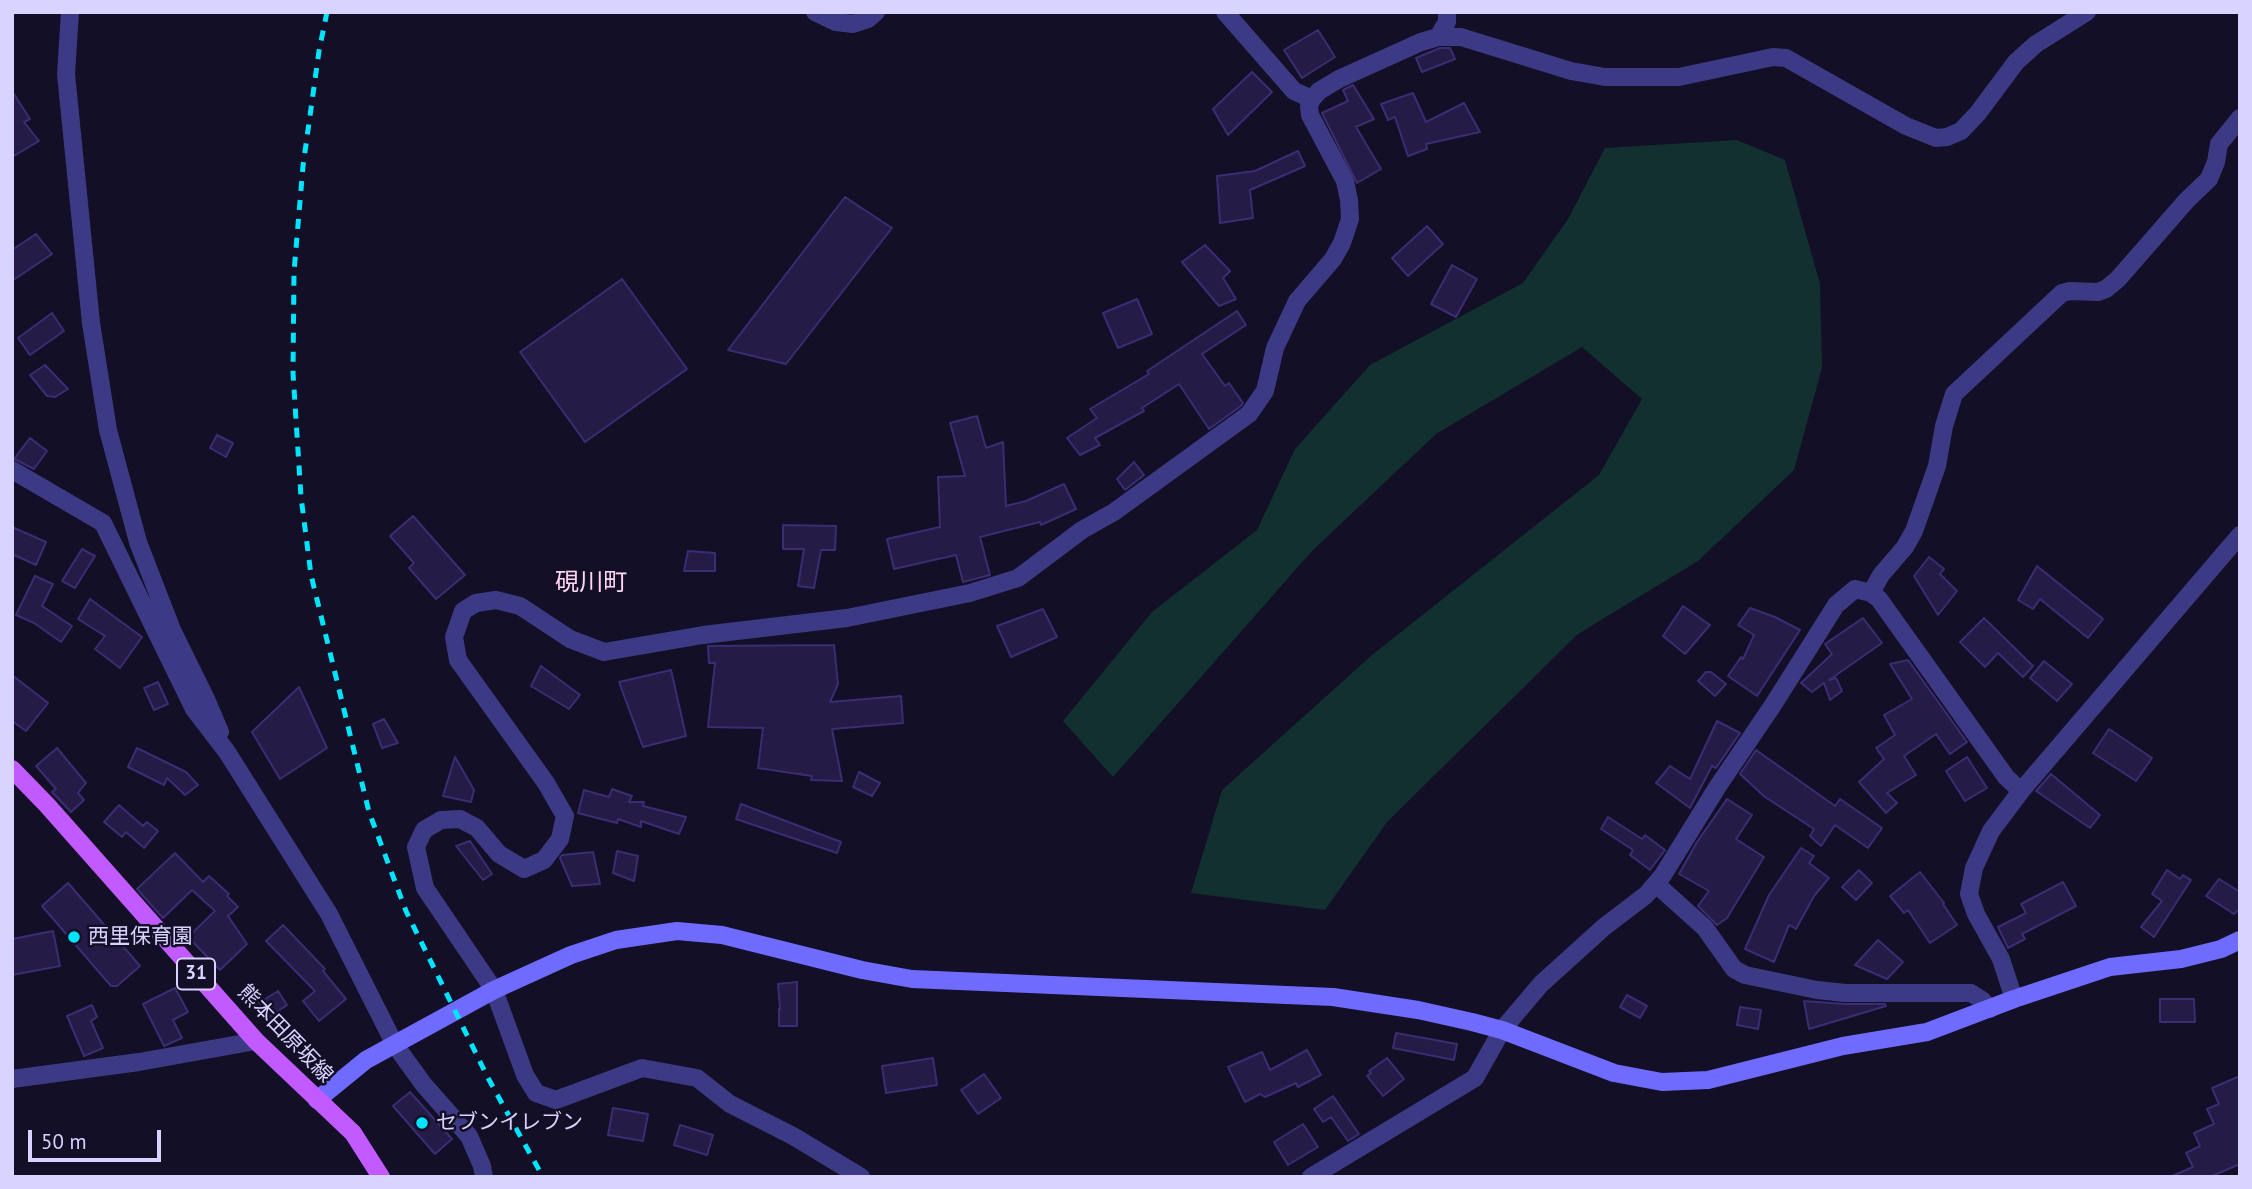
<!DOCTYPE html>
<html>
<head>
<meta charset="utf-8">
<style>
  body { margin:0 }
  #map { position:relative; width:2252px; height:1189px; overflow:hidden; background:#130f26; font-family:"PT Sans",sans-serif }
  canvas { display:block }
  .frame { position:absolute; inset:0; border:14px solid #d9d4ff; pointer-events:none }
  .scale { position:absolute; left:28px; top:1130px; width:133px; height:32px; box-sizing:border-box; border:4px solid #d9d4ff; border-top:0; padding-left:9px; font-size:21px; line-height:24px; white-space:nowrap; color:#d9d4ff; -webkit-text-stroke:5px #130f26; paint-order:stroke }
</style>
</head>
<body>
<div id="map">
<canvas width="2252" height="1189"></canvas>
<div class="frame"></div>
<div class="scale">50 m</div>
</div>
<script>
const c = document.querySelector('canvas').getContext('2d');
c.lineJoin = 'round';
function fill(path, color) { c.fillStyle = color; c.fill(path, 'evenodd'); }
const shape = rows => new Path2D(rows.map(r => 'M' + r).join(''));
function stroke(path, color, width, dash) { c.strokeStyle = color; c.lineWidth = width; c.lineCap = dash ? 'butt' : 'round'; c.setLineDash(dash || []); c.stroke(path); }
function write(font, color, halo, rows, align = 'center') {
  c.font = font + ' "PT Sans","Noto Sans JP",sans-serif'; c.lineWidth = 5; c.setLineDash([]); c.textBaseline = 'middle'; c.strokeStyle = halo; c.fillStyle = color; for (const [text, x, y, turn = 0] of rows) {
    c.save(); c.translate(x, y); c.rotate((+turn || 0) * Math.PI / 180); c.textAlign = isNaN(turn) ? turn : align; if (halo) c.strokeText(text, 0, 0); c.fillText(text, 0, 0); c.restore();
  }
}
fill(shape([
  [1737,140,1785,160,1820,284,1822,368,1794,470,1698,561,1578,634,1387,822,1325,910,1191,893,1222,790,1372,655,1599,475,1642,399,1582,347,1436,434,1312,551,1113,777,1063,721,1152,612,1257,530,1295,449,1370,365,1523,283,1568,219,1605,148]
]), '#12302f');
const building = shape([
  [1318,30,1335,57,1302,78,1284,50,1318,30],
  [1440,48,1450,48,1455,59,1422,72,1416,58,1440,48],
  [1252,72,1272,92,1228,135,1213,109,1252,72],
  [1353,85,1374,119,1356,127,1381,169,1357,183,1322,113,1348,101,1343,90,1353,85],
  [12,91,30,119,24,122,39,141,12,157,12,91],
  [1413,93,1426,122,1464,103,1480,132,1426,144,1427,149,1408,156,1395,117,1388,120,1381,104,1413,93],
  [1298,151,1305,166,1250,190,1253,218,1220,223,1217,176,1255,171,1298,151],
  [845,197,892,228,786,364,728,350,845,197],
  [1427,226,1443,244,1408,276,1392,258,1427,226],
  [36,234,52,254,12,281,12,250,36,234],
  [1205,245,1230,271,1223,278,1236,299,1219,306,1182,262,1205,245],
  [1452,265,1477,279,1456,317,1431,304,1452,265],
  [622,279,687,369,585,442,520,352,622,279],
  [1137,299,1152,334,1118,348,1103,313,1137,299],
  [1237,311,1246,325,1202,354,1225,386,1229,383,1243,403,1241,406,1209,429,1179,384,1142,408,1144,411,1095,438,1100,445,1080,455,1067,438,1097,418,1090,409,1149,374,1147,371,1237,311],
  [52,313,64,331,30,355,18,338,52,313],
  [45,365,68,389,55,397,47,396,30,375,45,365],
  [977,416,986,448,1003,442,1006,506,1026,501,1064,484,1076,509,1041,525,1040,522,980,537,990,575,963,582,956,555,894,569,887,539,940,527,938,477,965,476,950,423,977,416],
  [217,435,233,443,226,457,210,448,217,435],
  [30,438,47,451,34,469,14,459,30,438],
  [1134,462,1144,475,1125,490,1117,479,1134,462],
  [413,516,465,575,436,599,409,568,414,563,390,536,413,516],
  [783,525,836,526,835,550,821,550,814,588,798,586,804,549,783,549,783,525],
  [12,527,46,542,36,565,12,554,12,527],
  [82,549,95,556,75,588,62,581,82,549],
  [688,551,715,553,715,571,684,571,688,551],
  [1929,557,1944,569,1940,574,1957,591,1938,615,1914,576,1929,557],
  [2037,566,2103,619,2088,638,2040,599,2033,609,2018,600,2037,566],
  [35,576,53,584,42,606,72,626,61,642,34,623,16,615,35,576],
  [90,599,142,637,120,668,95,649,105,636,78,619,90,599],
  [1683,606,1710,625,1685,654,1663,636,1683,606],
  [1750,608,1775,617,1800,630,1757,696,1728,676,1741,657,1743,659,1754,635,1738,625,1750,608],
  [1043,609,1057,637,1011,657,997,626,1043,609],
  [1863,618,1882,643,1829,680,1836,678,1842,691,1830,700,1824,683,1812,692,1801,683,1832,654,1825,644,1863,618],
  [1984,618,2033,666,2023,677,1998,653,1985,667,1960,642,1984,618],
  [834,645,838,684,830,702,901,696,903,723,832,729,842,781,811,780,812,776,758,768,763,728,708,727,715,663,709,663,708,646,834,645],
  [1908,660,1967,742,1950,754,1936,734,1904,756,1916,775,1887,793,1897,803,1886,813,1859,782,1884,759,1876,748,1895,735,1884,715,1912,699,1890,664,1908,660],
  [2044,661,2072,684,2057,701,2030,678,2044,661],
  [541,666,580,695,569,709,531,686,541,666],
  [671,670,686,736,643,747,619,682,671,670],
  [1706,672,1711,672,1726,684,1715,696,1698,681,1706,672],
  [12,675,48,703,26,731,12,721,12,675],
  [158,682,168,704,154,710,144,688,158,682],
  [299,687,327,748,280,779,252,732,299,687],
  [384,719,398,743,382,748,373,724,384,719],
  [1717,721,1740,733,1716,768,1712,766,1690,808,1656,783,1670,766,1690,779,1717,721],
  [2109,729,2152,758,2136,781,2093,753,2109,729],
  [57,748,86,783,78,793,84,800,71,812,52,792,56,789,36,766,57,748],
  [137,748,186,772,198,785,185,795,167,778,164,785,128,767,137,748],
  [1756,750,1835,806,1840,799,1882,828,1868,848,1835,825,1821,846,1810,836,1814,829,1765,797,1740,774,1756,750],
  [455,757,474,790,471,802,443,796,455,757],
  [1967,757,1987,788,1965,801,1946,771,1967,757],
  [859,772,880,783,872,796,853,787,859,772],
  [2051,774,2100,815,2090,828,2036,791,2051,774],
  [612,789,632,796,629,802,644,802,643,806,686,817,679,834,641,821,641,827,618,819,617,823,578,813,584,790,609,797,612,789],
  [1727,799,1752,815,1736,839,1764,857,1727,918,1717,925,1698,906,1709,891,1679,874,1697,842,1727,799],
  [741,804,841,842,837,853,736,819,741,804],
  [119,805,143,826,147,822,158,831,144,848,126,832,122,837,104,822,119,805],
  [1608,817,1642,839,1645,835,1665,850,1650,870,1630,855,1633,850,1601,829,1608,817],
  [470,841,492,874,483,880,456,846,470,841],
  [1801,848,1814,856,1809,863,1829,878,1814,896,1796,929,1789,925,1774,962,1745,949,1769,895,1801,848],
  [617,851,638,856,634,881,613,873,617,851],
  [593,852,600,884,572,886,560,858,562,855,593,852],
  [175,853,203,882,209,876,229,894,227,896,238,907,228,916,247,944,220,970,188,937,215,911,192,890,163,918,137,889,175,853],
  [1859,870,1872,883,1856,900,1842,887,1859,870],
  [2167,870,2180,879,2183,875,2191,880,2154,937,2141,927,2162,901,2152,894,2167,870],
  [1920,872,1944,903,1943,904,1957,925,1930,943,1908,910,1904,913,1890,896,1920,872],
  [2219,879,2240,892,2240,909,2234,914,2206,896,2219,879],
  [2063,882,2076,906,2022,934,2025,939,2008,948,1998,927,2026,913,2021,904,2063,882],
  [68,883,140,966,117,986,111,986,42,906,68,883],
  [283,925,325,969,323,971,346,999,319,1021,303,1001,315,991,266,941,283,925],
  [53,931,60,966,12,975,12,939,53,931],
  [1878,940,1903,962,1887,979,1855,965,1878,940],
  [797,982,797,1026,779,1026,779,1009,780,1009,778,984,797,982],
  [175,988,188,1012,173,1020,182,1038,164,1046,143,1004,175,988],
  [278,991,287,1005,268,1018,259,1003,278,991],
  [1627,995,1647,1006,1640,1018,1620,1007,1627,995],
  [2160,999,2194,999,2195,1022,2160,1022,2160,999],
  [1804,1001,1845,1004,1885,1004,1886,1006,1809,1029,1804,1001],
  [92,1005,97,1017,91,1021,103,1048,84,1056,67,1016,92,1005],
  [1740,1007,1761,1010,1758,1029,1737,1025,1740,1007],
  [1396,1033,1457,1044,1454,1060,1393,1048,1396,1033],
  [1307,1050,1321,1075,1298,1087,1296,1083,1265,1097,1260,1094,1245,1102,1228,1067,1262,1052,1270,1070,1307,1050],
  [933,1058,937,1085,886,1093,882,1066,933,1058],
  [1387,1058,1404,1079,1383,1096,1367,1076,1371,1073,1369,1071,1387,1058],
  [984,1074,1001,1098,978,1114,961,1090,984,1074],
  [2240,1076,2240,1164,2210,1177,2170,1177,2193,1167,2186,1153,2200,1146,2194,1133,2214,1124,2207,1109,2219,1104,2212,1088,2240,1076],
  [410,1092,452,1139,435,1154,393,1106,410,1092],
  [1333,1096,1359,1134,1348,1141,1331,1117,1323,1122,1314,1109,1333,1096],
  [613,1108,648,1114,643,1141,608,1135,613,1108],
  [1303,1124,1318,1147,1288,1165,1274,1142,1303,1124],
  [680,1125,713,1135,707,1155,674,1145,680,1125]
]);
fill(building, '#241b47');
stroke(building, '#3b2d73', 2);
stroke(shape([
  [70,12,66,74,91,323,108,430,138,542,172,630,206,699,220,732],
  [815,12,836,22,853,24,868,19,876,12],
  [1225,12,1294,91,1312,99],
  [1438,37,1447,22,1447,12],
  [12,470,103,523,194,709,227,752,329,914,395,1045,424,1085,469,1136,482,1166,484,1177],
  [1871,593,1881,575,1905,547,1914,531,1937,466,1944,426,1954,394,2062,293,2070,291,2098,292,2106,289,2118,279,2187,200,2209,179,2216,162,2219,144,2240,118],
  [2021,791,2240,535],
  [1656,884,1705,928,1734,969,1745,975,1817,990,1845,993,1971,993,1982,1000,1990,1009],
  [12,1079,139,1062,256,1041],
  [861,1177,793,1136,730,1104,697,1078,642,1068,556,1100,536,1093,525,1075,494,990,425,888,416,847,424,830,441,820,460,819,477,828,499,854,524,869,544,860,560,839,565,816,546,783,458,660,454,637,463,611,476,603,496,600,520,606,570,639,604,652,703,635,847,618,970,593,1018,578,1082,530,1114,512,1249,414,1265,391,1275,348,1297,301,1333,259,1342,243,1350,219,1349,200,1345,181,1310,115,1309,106,1312,99,1319,91,1339,79,1421,42,1438,37,1461,37,1571,71,1605,77,1679,77,1773,57,1786,58,1906,126,1936,138,1947,137,1961,131,1978,113,2016,62,2036,44,2087,12],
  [1311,1177,1475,1078,1502,1030,1541,984,1604,927,1646,895,1663,875,1718,786,1773,705,1836,605,1855,589,1871,593,1879,599,2006,777,2021,791,1991,831,1974,868,1969,894,1976,914,2001,959,2014,999]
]), '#3d3a85', 18);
stroke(shape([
  [317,1100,366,1060,494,990,571,955,616,940,677,931,722,935,862,970,912,979,1333,997,1418,1010,1472,1022,1502,1030,1614,1073,1662,1082,1708,1080,1843,1046,1927,1032,2014,999,2110,967,2181,959,2221,949,2240,940]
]), '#6f6bff', 18);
stroke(shape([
  [12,769,47,805,256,1041,353,1133,381,1177]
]), '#c25bff', 18);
stroke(shape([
  [327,12,319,51,303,166,294,272,293,373,301,497,311,575,369,812,406,911,488,1078,543,1177]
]), '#00e5ff', 5, [10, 9]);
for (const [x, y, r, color] of [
  [74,937,7,"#00e5ff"],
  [422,1123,7,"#00e5ff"]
]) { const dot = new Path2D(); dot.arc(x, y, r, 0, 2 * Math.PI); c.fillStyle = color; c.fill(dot); stroke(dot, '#130f26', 2.5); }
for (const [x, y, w] of [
  [196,974,38]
]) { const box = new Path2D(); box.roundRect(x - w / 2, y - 15.5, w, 31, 5); c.fillStyle = '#130f26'; c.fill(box); stroke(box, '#d9d4ff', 2); }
write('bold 19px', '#d9d4ff', null, [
  ["31",196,974]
]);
write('21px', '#d9d4ff', '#130f26', [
  ["西里保育園",88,937],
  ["セブンイレブン",436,1123]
], 'left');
write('21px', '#d9d4ff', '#130f26', [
  ["熊本田原坂線",285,1034,46]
]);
write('24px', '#ffd6f0', '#130f26', [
  ["硯川町",591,583]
]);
</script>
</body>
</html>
